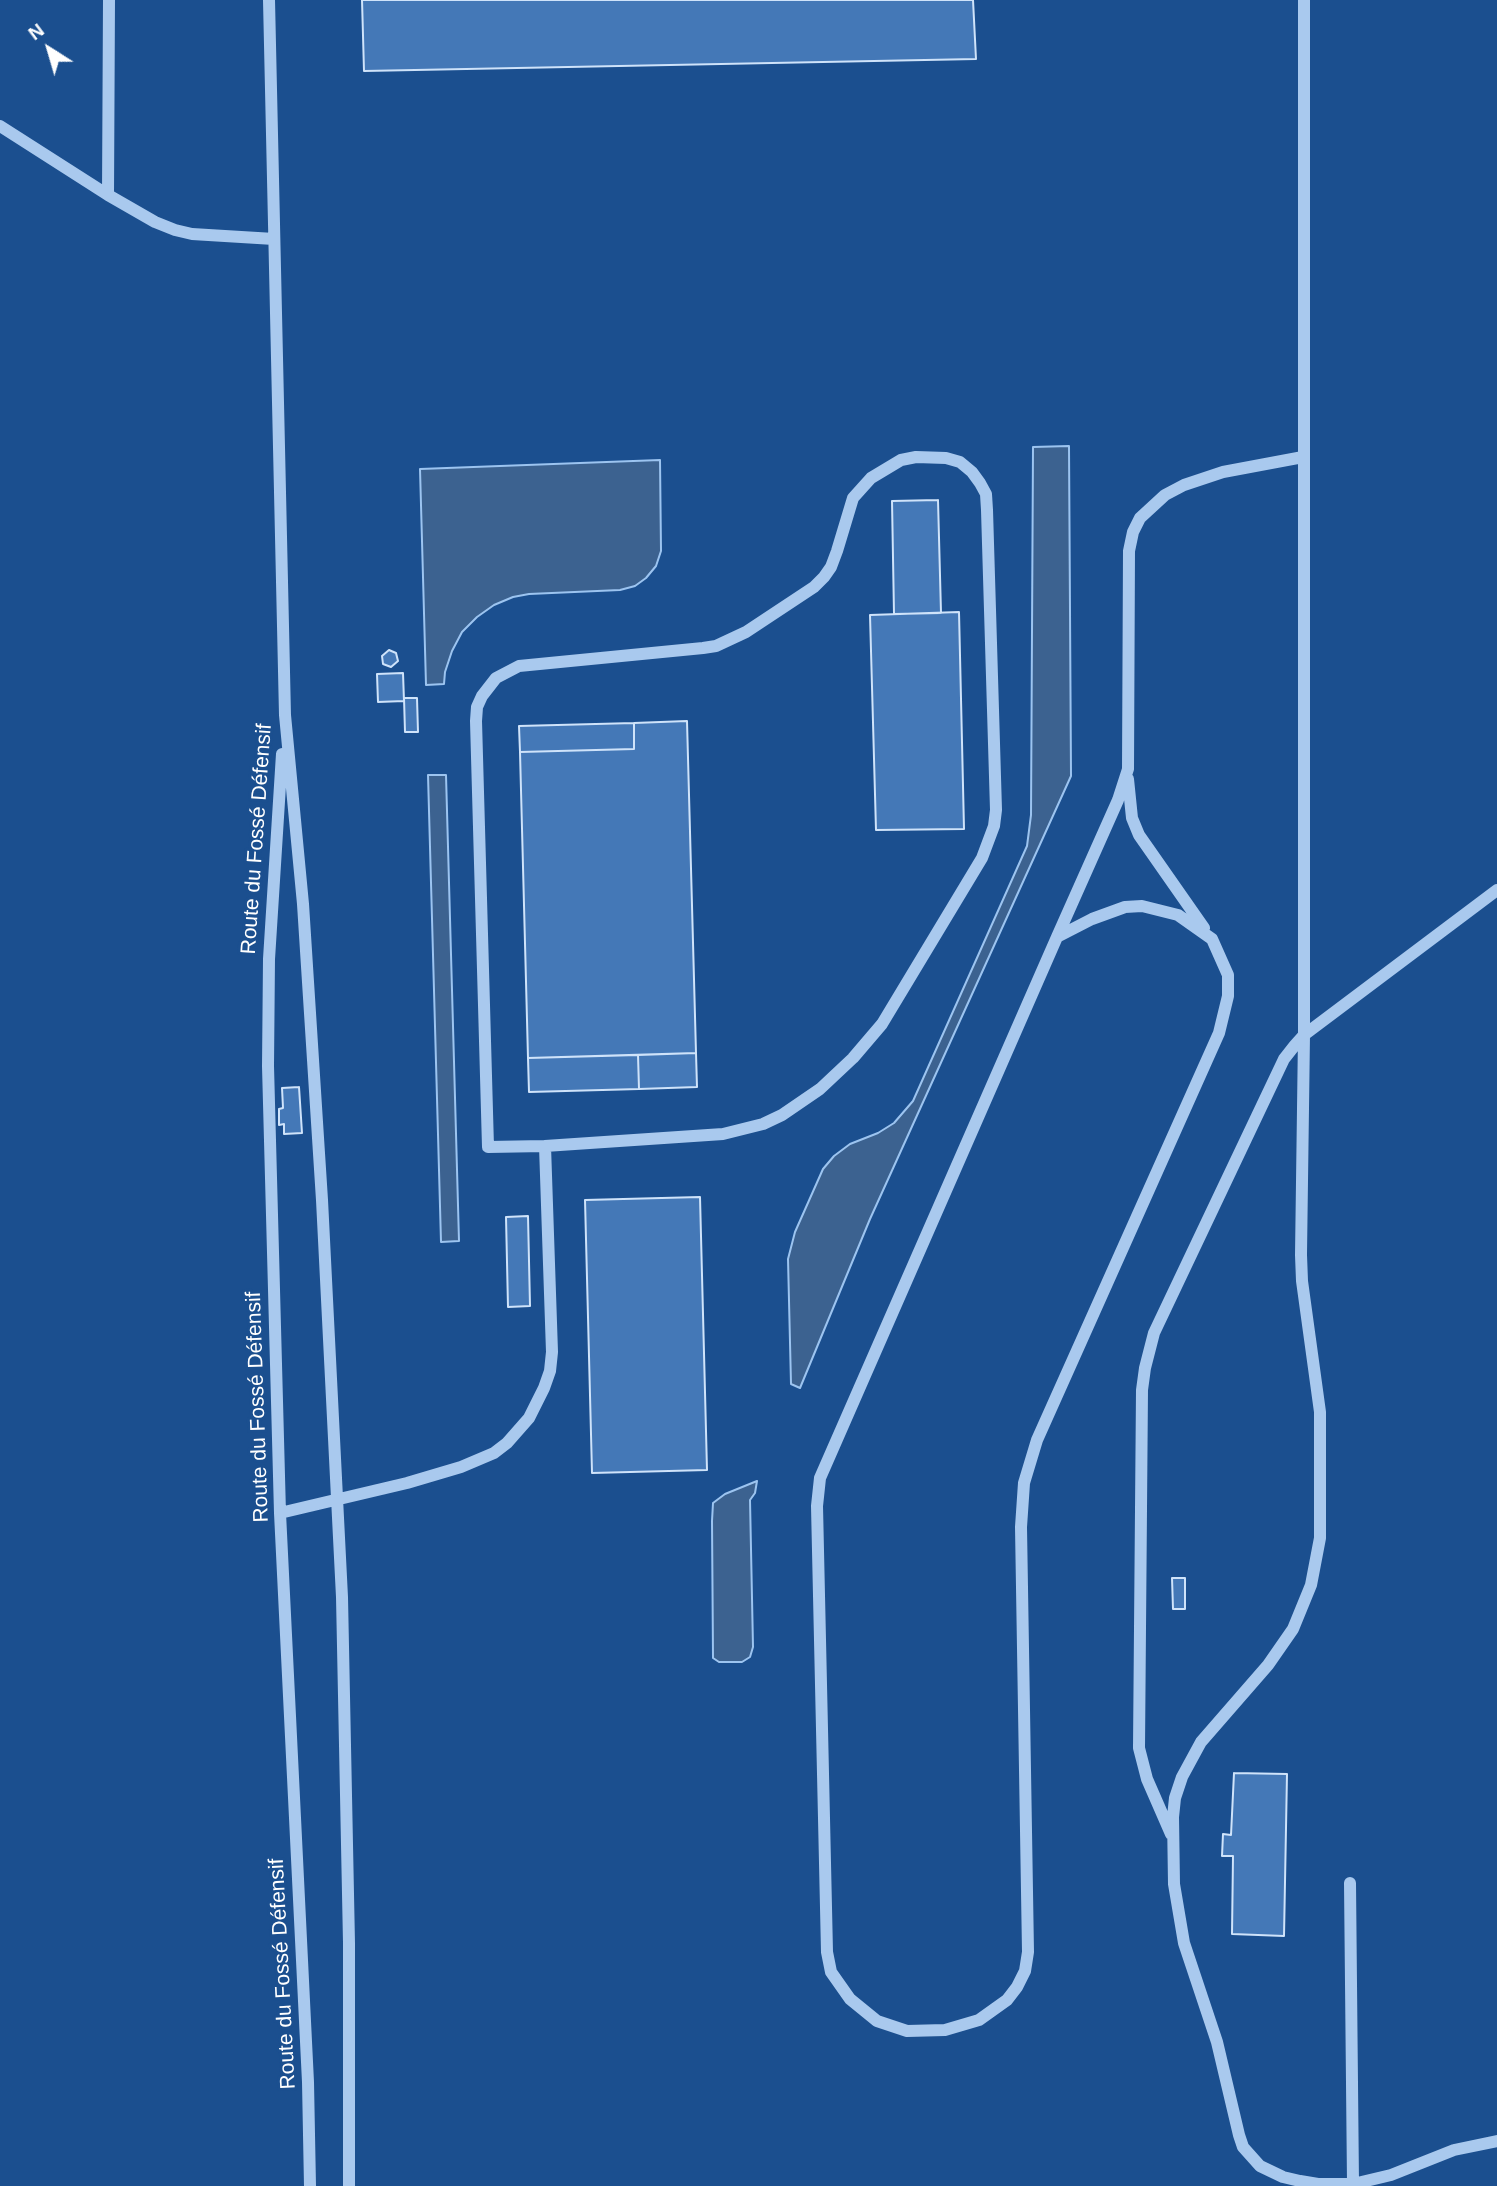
<!DOCTYPE html>
<html>
<head>
<meta charset="utf-8">
<style>
  body { margin:0 }
  #map { position:relative; width:1497px; height:2186px; overflow:hidden; background:#1b4f8f; font-family:Helvetica,sans-serif }
  canvas { display:block }
  .north { position:absolute; left:14px; top:14px; width:70px; height:70px; -webkit-text-stroke:5px #1b4f8f; paint-order:stroke; rotate:323deg; font-size:19px; font-weight:700; line-height:28px; text-align:center; color:#fff }
  .north::after { content:''; display:block; margin:auto; width:24px; height:32px; background:#fff; clip-path:polygon(50% 0,100% 100%,50% 72%,0 100%) }
</style>
</head>
<body>
<div id="map">
<canvas width="1497" height="2186"></canvas>
<div class="north">N</div>
</div>
<script>
const c = document.querySelector('canvas').getContext('2d');
c.lineJoin = 'round';
function fill(path, color) { c.fillStyle = color; c.fill(path, 'evenodd'); }
const shape = rows => new Path2D(rows.map(r => 'M' + r).join(''));
function stroke(path, color, width, dash) { c.strokeStyle = color; c.lineWidth = width; c.lineCap = dash ? 'butt' : 'round'; c.setLineDash(dash || []); c.stroke(path); }
function write(font, color, halo, rows, align = 'center') {
  c.font = font + ' Helvetica,sans-serif'; c.lineWidth = 6; c.setLineDash([]); c.textBaseline = 'middle'; c.strokeStyle = halo; c.fillStyle = color; for (const [text, x, y, turn = 0] of rows) {
    c.save(); c.translate(x, y); c.rotate((+turn || 0) * Math.PI / 180); c.textAlign = isNaN(turn) ? turn : align; if (halo) c.strokeText(text, 0, 0); c.fillText(text, 0, 0); c.restore();
  }
}
const water = shape([
  [1069,446,1071,776,870,1219,800,1388,791,1384,788,1259,795,1232,823,1169,834,1156,850,1144,878,1133,894,1123,913,1101,1027,846,1031,815,1033,447,1069,446],
  [660,460,661,551,656,566,646,578,635,586,620,590,529,594,513,597,494,605,477,617,462,632,452,651,445,672,444,684,426,685,420,469,660,460],
  [428,775,446,775,459,1241,441,1242,428,775],
  [757,1481,755,1493,750,1500,753,1647,750,1657,742,1662,719,1662,713,1658,712,1521,713,1503,725,1494,757,1481]
]);
fill(water, '#3c6290');
stroke(water, '#9cc4f0', 2);
const building = shape([
  [362,0,973,0,976,59,364,71,362,0],
  [938,500,941,613,894,614,892,501,938,500],
  [959,612,964,829,876,830,870,615,959,612],
  [389,650,396,653,398,661,391,667,383,664,382,656,389,650],
  [403,673,404,701,378,702,377,674,403,673],
  [404,698,417,698,418,732,405,732,404,698],
  [687,721,696,1053,528,1058,520,752,634,749,634,723,687,721],
  [634,723,634,749,520,752,519,726,634,723],
  [696,1053,697,1087,639,1089,638,1055,696,1053],
  [638,1055,639,1089,529,1092,528,1058,638,1055],
  [299,1087,302,1133,284,1134,284,1124,279,1125,279,1109,283,1108,282,1088,299,1087],
  [700,1197,707,1470,592,1473,585,1200,700,1197],
  [528,1216,530,1306,508,1307,506,1217,528,1216],
  [1172,1578,1185,1578,1185,1609,1173,1609,1172,1578],
  [1234,1773,1287,1774,1284,1936,1232,1934,1233,1856,1222,1856,1223,1834,1231,1835,1234,1773]
]);
fill(building, '#4478b7');
stroke(building, '#cfe3fa', 2);
stroke(shape([
  [109,0,108,195,155,222,175,230,192,234,274,239],
  [269,0,285,715,303,904,322,1200,342,1597,349,1943,349,2186],
  [1304,0,1304,1035,1301,1255,1302,1281,1320,1412,1320,1538,1311,1585,1293,1629,1268,1665,1201,1742,1182,1777,1175,1798,1173,1817,1174,1884,1184,1943,1217,2042,1239,2135,1243,2147,1260,2166,1283,2177,1300,2181,1318,2184,1353,2184,1391,2175,1454,2150,1497,2141],
  [0,126,108,195],
  [282,754,269,959,268,1066,280,1513,308,2082,310,2186],
  [1128,779,1132,818,1139,835,1204,928],
  [1057,937,1092,919,1125,907,1142,906,1178,915,1212,939,1228,975,1228,996,1219,1033,1037,1440,1024,1483,1021,1527,1028,1952,1025,1971,1017,1987,1007,2000,979,2020,945,2030,907,2031,877,2021,850,1999,831,1972,827,1952,817,1506,820,1478,1057,937,1118,800,1128,769,1129,551,1133,532,1140,518,1165,495,1184,485,1223,472,1303,457],
  [280,1513,407,1483,461,1467,494,1453,507,1443,529,1418,544,1388,550,1371,552,1352,545,1146,723,1134,763,1124,782,1115,820,1089,853,1058,882,1024,982,858,994,826,996,810,987,510,986,494,980,483,972,472,960,462,946,458,916,457,901,460,871,478,853,498,837,551,831,567,824,577,814,587,746,632,716,646,703,648,519,666,496,678,482,696,477,707,476,721,488,1147,545,1146],
  [1171,1834,1147,1779,1139,1748,1142,1390,1145,1368,1154,1333,1284,1059,1295,1045,1304,1035,1497,890],
  [1350,1883,1353,2184]
]), '#a9c9ee', 12);
write('21px', '#fff', '#1b4f8f', [
  ["Route du Fossé Défensif",257,839,-86],
  ["Route du Fossé Défensif",258,1407,-92],
  ["Route du Fossé Défensif",283,1974,-93]
]);
</script>
</body>
</html>
